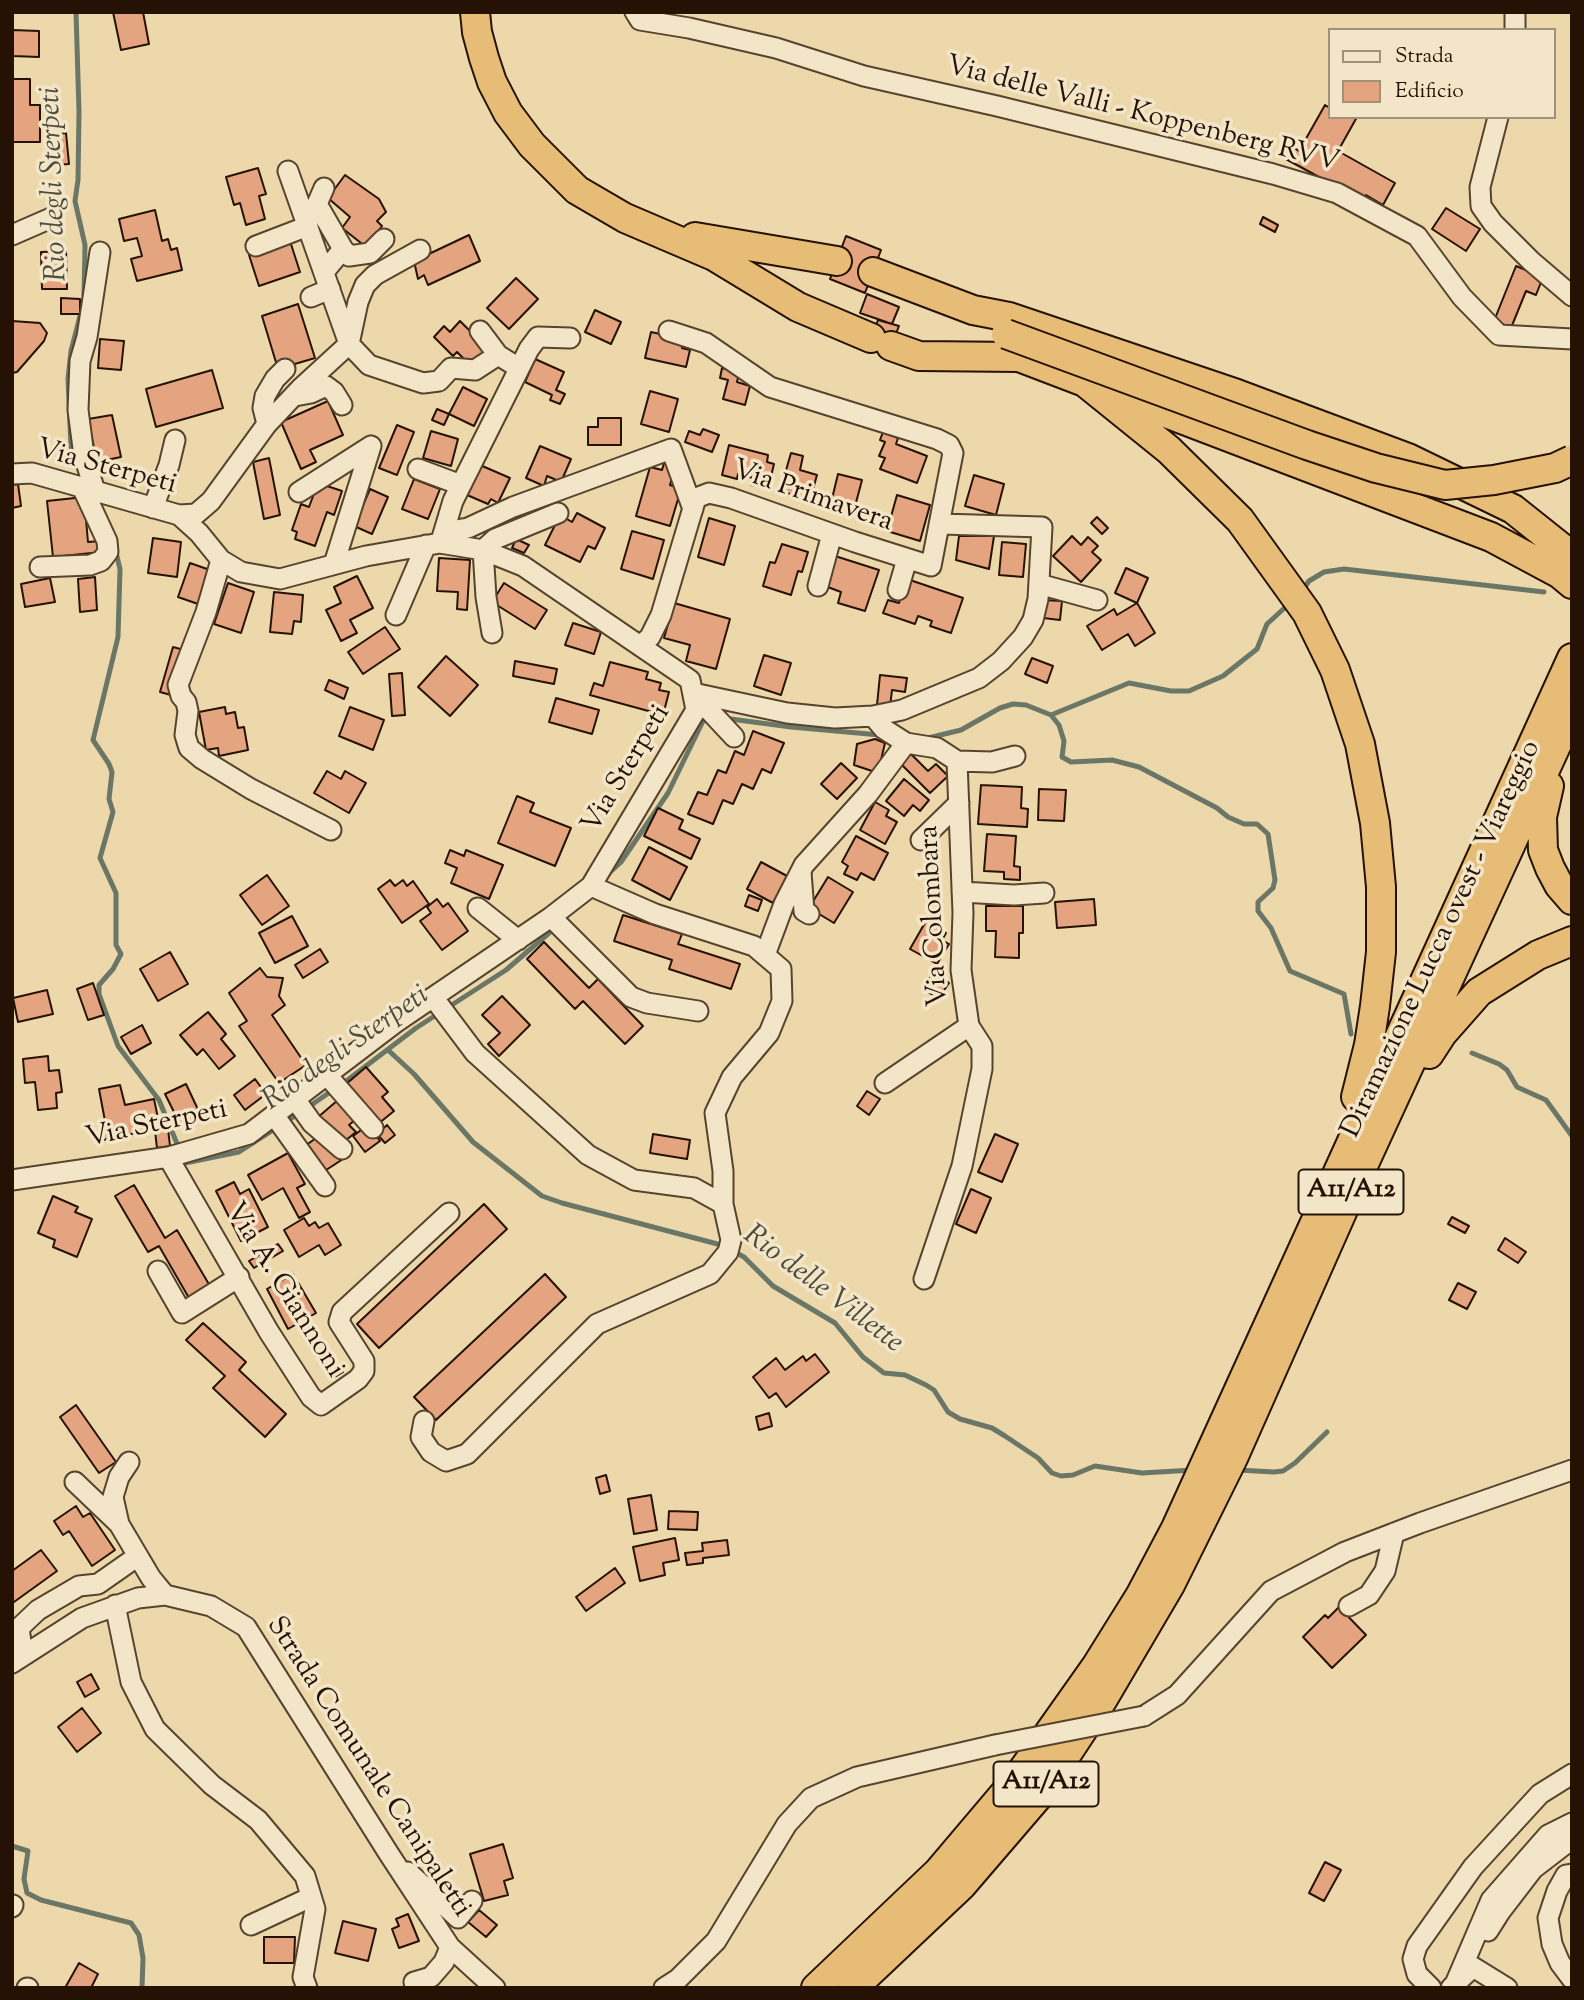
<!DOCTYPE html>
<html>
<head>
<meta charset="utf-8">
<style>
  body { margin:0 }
  #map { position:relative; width:1584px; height:2000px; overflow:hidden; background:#edd8ab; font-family:"Sorts Mill Goudy",serif }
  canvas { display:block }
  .frame { position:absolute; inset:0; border:14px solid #251205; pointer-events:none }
  .legend { position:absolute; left:1328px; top:28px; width:228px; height:91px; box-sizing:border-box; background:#f3e6c8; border:2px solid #a1917a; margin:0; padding:9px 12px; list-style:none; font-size:21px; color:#251205 }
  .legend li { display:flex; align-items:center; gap:14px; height:35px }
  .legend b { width:35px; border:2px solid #a1917a }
</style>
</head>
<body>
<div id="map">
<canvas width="1584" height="2000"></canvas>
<div class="frame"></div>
<ul class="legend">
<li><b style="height:9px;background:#f3e6c8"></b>Strada</li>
<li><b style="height:19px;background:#e4a47f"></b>Edificio</li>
</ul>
</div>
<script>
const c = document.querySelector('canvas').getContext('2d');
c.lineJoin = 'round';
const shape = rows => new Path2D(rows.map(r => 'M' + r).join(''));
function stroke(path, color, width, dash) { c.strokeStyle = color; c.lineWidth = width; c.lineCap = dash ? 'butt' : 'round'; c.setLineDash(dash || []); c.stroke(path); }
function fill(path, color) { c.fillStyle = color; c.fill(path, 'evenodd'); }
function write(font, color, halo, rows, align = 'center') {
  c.font = font + ' "Sorts Mill Goudy",serif'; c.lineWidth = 7; c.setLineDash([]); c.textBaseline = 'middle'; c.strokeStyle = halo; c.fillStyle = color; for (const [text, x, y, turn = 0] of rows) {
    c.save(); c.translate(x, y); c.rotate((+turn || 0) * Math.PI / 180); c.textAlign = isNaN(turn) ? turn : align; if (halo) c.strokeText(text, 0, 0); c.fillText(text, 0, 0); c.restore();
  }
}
stroke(shape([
  [76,12,79,112,78,180,75,201,85,245,84,295],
  [77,463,71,447,68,379,71,351,82,308],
  [115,548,120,569,118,637,93,740,109,764,112,772,109,799,113,812,100,858,116,893,116,945,121,954,113,969,99,985,99,994,118,1046,159,1100,185,1163,239,1152,298,1114],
  [1302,591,1309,581,1324,572,1344,569,1544,592],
  [1051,715,1129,683,1171,691,1189,691,1223,676,1257,649,1267,624,1290,603],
  [723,718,791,727,880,735],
  [928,738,961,730,1000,708,1013,704,1026,705,1051,715,1059,725,1064,741,1062,757,1071,762,1112,760,1139,767,1217,808,1228,817,1244,824,1257,824,1268,834,1275,880,1273,888,1258,902,1258,911,1271,928,1290,971,1344,994,1351,1034],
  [607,875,621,862,668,793,706,715],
  [388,1050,414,1074,473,1142,542,1196,562,1203,725,1246],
  [1472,1053,1499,1064,1507,1070,1517,1087,1546,1100,1572,1136],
  [341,1085,416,1028,506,970,556,927],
  [307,1108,333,1090],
  [733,1251,744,1257,773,1286,835,1323,863,1357,884,1373,905,1375,926,1385,934,1390,948,1412,960,1419,992,1428,1005,1436,1038,1458,1052,1473,1061,1476,1073,1475,1095,1466,1142,1473,1193,1470],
  [1238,1470,1274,1472,1283,1471,1295,1463,1327,1432],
  [12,1846,28,1851,24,1879,27,1893,41,1900,131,1923,139,1935,143,1958,142,1988]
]), '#6b7766', 5);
const building = shape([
  [113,12,143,12,149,44,121,50,113,12],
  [12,30,39,31,39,57,12,56,12,30],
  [12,79,30,79,30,105,40,105,40,142,12,142,12,79],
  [1325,105,1330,108,1330,117,1357,117,1338,151,1395,183,1383,205,1366,195,1363,201,1284,158,1291,146,1299,151,1325,105],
  [66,133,69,164,55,165,52,135,66,133],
  [258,168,266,194,259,196,265,219,246,225,240,203,234,205,226,177,258,168],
  [345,175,379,199,386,212,377,221,382,226,366,247,342,228,350,217,328,198,345,175],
  [1446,208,1480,229,1466,251,1432,229,1446,208],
  [155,210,162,241,168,239,171,250,177,248,182,270,137,281,131,259,142,256,137,238,124,241,119,219,155,210],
  [1263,217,1278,225,1275,232,1260,224,1263,217],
  [469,235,480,261,428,285,424,275,418,279,414,261,469,235],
  [846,236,881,250,865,293,830,279,846,236],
  [290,241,300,272,259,286,249,255,290,241],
  [66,251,67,289,42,289,41,252,66,251],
  [1516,266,1543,277,1536,295,1526,291,1511,328,1494,321,1516,266],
  [516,278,538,299,509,329,487,308,516,278],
  [867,294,899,307,892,324,860,313,867,294],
  [61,298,80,299,80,314,61,314,61,298],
  [298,304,315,358,278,369,262,316,298,304],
  [595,310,621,322,611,344,585,332,595,310],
  [878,320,899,326,889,351,869,343,878,320],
  [12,321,40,323,47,333,44,341,17,372,12,373,12,321],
  [460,321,489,350,472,367,457,352,453,356,434,337,444,326,450,332,460,321],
  [651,332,684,339,682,348,690,350,686,367,645,358,651,332],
  [100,339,124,341,121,370,98,368,100,339],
  [535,359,564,372,556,390,565,394,560,404,550,400,552,395,525,382,535,359],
  [722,368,739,373,737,382,750,386,745,405,723,399,728,380,720,378,722,368],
  [212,370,223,408,156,427,146,389,212,370],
  [463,387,487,399,474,426,449,414,463,387],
  [650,391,678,399,669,432,641,424,650,391],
  [328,401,343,435,310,450,316,462,301,469,281,422,328,401],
  [437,409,449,414,444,425,432,420,437,409],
  [112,415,121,457,97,462,88,419,112,415],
  [598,418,621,418,621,445,588,445,588,427,598,427,598,418],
  [397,425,414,432,397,475,379,468,397,425],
  [703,429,719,435,712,452,685,442,689,431,700,435,703,429],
  [431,431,458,439,451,466,423,458,431,431],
  [883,432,898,438,896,444,927,456,917,483,880,469,885,458,879,456,885,442,880,440,883,432],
  [729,445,768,455,767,462,774,464,768,489,751,485,753,478,738,474,737,479,722,475,729,445],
  [540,446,571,459,561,482,547,476,544,486,526,478,540,446],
  [791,453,803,456,800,470,817,475,810,500,780,491,791,453],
  [269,458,280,515,264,519,253,462,269,458],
  [665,460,676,464,670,485,681,489,670,526,636,516,650,467,662,470,665,460],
  [480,465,510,478,498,503,491,499,488,504,467,495,480,465],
  [838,474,862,480,853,514,830,507,838,474],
  [974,475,1004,484,996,515,965,506,974,475],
  [414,479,440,489,428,519,402,509,414,479],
  [318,483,342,491,334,515,327,512,315,546,295,539,297,532,292,530,301,504,309,507,318,483],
  [18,484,21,506,12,508,12,485,18,484],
  [370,489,388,497,372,534,354,526,370,489],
  [897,495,930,505,920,541,887,531,897,495],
  [84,497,88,542,100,541,101,552,53,557,47,501,84,497],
  [577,513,605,528,595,549,588,546,580,562,545,545,560,515,572,522,577,513],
  [1097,517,1108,528,1102,534,1091,523,1097,517],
  [709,518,735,526,724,565,698,557,709,518],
  [632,531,664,540,653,579,621,569,632,531],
  [959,536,994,536,989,569,956,560,959,536],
  [1072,536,1081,545,1088,537,1098,546,1092,552,1101,560,1081,582,1053,556,1072,536],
  [153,538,181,542,177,577,148,573,153,538],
  [516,539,529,545,524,553,512,548,516,539],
  [1002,542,1026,544,1023,577,999,575,1002,542],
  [782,544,808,552,802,572,798,571,791,595,763,586,770,562,775,563,782,544],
  [835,556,879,570,865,611,838,603,841,592,825,586,835,556],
  [439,558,470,560,467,610,457,609,458,592,437,591,439,558],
  [190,563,210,570,198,604,178,597,190,563],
  [1126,568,1148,578,1137,603,1115,593,1126,568],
  [357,576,373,608,350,620,357,633,341,641,326,610,341,603,334,587,357,576],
  [95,577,97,610,80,612,78,579,95,577],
  [50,578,55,602,25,607,21,584,50,578],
  [907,579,963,598,951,633,930,626,932,621,918,616,915,624,883,613,888,600,899,603,907,579],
  [228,583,254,592,241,633,214,624,228,583],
  [504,583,547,610,535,629,492,602,504,583],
  [274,592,303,595,301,622,294,621,292,634,270,632,274,592],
  [1044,600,1062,601,1060,620,1043,618,1044,600],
  [674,603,730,619,716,669,686,661,690,645,664,638,674,603],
  [1137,603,1155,633,1135,646,1128,634,1102,650,1087,626,1114,609,1117,615,1137,603],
  [573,623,601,632,594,654,565,645,573,623],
  [385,627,400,649,363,674,348,652,385,627],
  [173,647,184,650,171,695,160,692,173,647],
  [764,655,791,663,781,695,754,686,764,655],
  [446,656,478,685,450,716,418,687,446,656],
  [1032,658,1053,666,1047,683,1025,674,1032,658],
  [515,661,557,669,554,684,513,676,515,661],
  [610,662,648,672,646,679,661,683,659,690,669,692,663,715,590,695,594,683,603,686,610,662],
  [402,673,405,715,392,716,389,674,402,673],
  [880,675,907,678,905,692,892,690,890,707,877,705,880,675],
  [329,680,348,688,344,699,325,690,329,680],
  [556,698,599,710,592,734,549,722,556,698],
  [225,707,226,714,235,712,238,728,244,727,248,750,219,756,218,748,206,750,199,712,225,707],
  [350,707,384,720,373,750,339,736,350,707],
  [753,731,784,743,771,773,762,769,753,789,742,784,733,804,723,800,713,824,688,814,698,792,707,795,718,770,726,773,735,751,744,755,753,731],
  [875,739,885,743,878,773,854,765,857,744,875,739],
  [911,754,928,771,936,764,948,776,930,793,900,763,911,754],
  [841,763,857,778,837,799,821,784,841,763],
  [327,771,341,779,345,771,366,783,349,813,314,793,327,771],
  [904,779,929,800,920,811,913,805,904,816,886,801,904,779],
  [981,785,1022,787,1021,808,1028,809,1027,827,978,824,981,785],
  [1039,789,1066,790,1064,821,1038,820,1039,789],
  [517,796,534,803,530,812,571,828,555,866,498,843,517,796],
  [875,802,889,810,886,816,897,822,885,844,860,830,875,802],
  [658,808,683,820,679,829,700,839,691,859,644,836,658,808],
  [987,834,1016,836,1014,866,1020,867,1020,880,1004,879,1004,872,984,871,987,834],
  [856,836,888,853,874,880,861,873,857,880,844,874,848,866,842,862,856,836],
  [649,847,687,867,670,900,632,880,649,847],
  [450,850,464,856,466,850,503,865,489,899,451,883,457,868,445,863,450,850],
  [761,862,787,876,773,903,747,889,761,862],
  [267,875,289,906,262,925,240,895,267,875],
  [828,877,853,892,834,923,809,908,828,877],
  [390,880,395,886,403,880,407,886,413,881,429,904,402,923,378,889,390,880],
  [749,895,762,900,758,911,745,906,749,895],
  [437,899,443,907,448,903,468,931,442,950,420,921,431,913,427,907,437,899],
  [1094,899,1096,925,1057,928,1055,902,1094,899],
  [986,906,1023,906,1023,933,1019,933,1019,958,995,957,996,931,986,931,986,906],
  [623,915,682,934,678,944,740,964,731,989,669,969,672,960,614,941,623,915],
  [292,916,308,946,275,963,259,933,292,916],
  [926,921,946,933,942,940,949,944,937,964,910,949,926,921],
  [544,942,589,988,598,979,643,1026,625,1044,583,1001,575,1009,527,959,544,942],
  [320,949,328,962,303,978,295,965,320,949],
  [170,952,188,984,158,1001,140,969,170,952],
  [260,968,267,977,283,978,279,996,285,1005,272,1015,306,1065,279,1083,239,1026,247,1021,229,993,260,968],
  [934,972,949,983,938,999,923,988,934,972],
  [93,983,104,1015,88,1020,77,989,93,983],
  [47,990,53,1014,18,1022,13,998,47,990],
  [502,996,530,1025,499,1056,488,1044,500,1033,482,1015,502,996],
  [208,1012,226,1034,221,1039,235,1056,219,1069,203,1049,197,1055,180,1035,208,1012],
  [142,1025,151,1043,131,1054,121,1037,142,1025],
  [48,1056,49,1071,59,1070,62,1092,56,1093,57,1108,38,1110,35,1082,25,1083,23,1059,48,1056],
  [366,1067,388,1092,382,1097,394,1111,378,1124,345,1085,366,1067],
  [255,1079,266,1094,245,1110,234,1095,255,1079],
  [186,1084,202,1118,182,1128,165,1094,186,1084],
  [120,1085,125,1105,154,1099,160,1128,103,1140,99,1122,105,1121,99,1089,120,1085],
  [867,1091,880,1099,869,1115,857,1106,867,1091],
  [338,1100,355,1120,349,1125,356,1132,340,1145,317,1118,338,1100],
  [368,1125,380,1141,365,1152,353,1136,368,1125],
  [387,1125,395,1135,385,1143,377,1134,387,1125],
  [168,1129,170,1146,157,1148,155,1131,168,1129],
  [653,1134,690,1140,687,1159,650,1153,653,1134],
  [995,1134,1018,1144,1002,1182,978,1172,995,1134],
  [319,1136,331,1141,343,1159,320,1174,302,1148,319,1136],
  [288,1153,305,1184,297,1188,310,1212,299,1218,283,1188,262,1200,248,1175,288,1153],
  [234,1182,240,1194,249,1189,268,1227,241,1241,216,1191,234,1182],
  [134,1185,165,1238,177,1230,210,1286,189,1298,159,1246,148,1252,115,1196,134,1185],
  [971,1189,991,1198,976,1233,956,1224,971,1189],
  [53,1196,78,1207,75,1212,92,1219,77,1257,53,1247,55,1240,38,1233,53,1196],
  [484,1204,507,1229,379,1348,357,1324,484,1204],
  [1452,1217,1469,1226,1465,1233,1448,1224,1452,1217],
  [304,1218,309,1226,315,1222,319,1228,328,1223,341,1245,325,1255,319,1245,299,1257,284,1230,304,1218],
  [1505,1238,1526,1252,1518,1263,1498,1250,1505,1238],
  [278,1244,283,1251,254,1268,249,1261,278,1244],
  [293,1274,316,1313,288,1329,267,1289,293,1274],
  [545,1274,566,1297,436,1420,414,1397,545,1274],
  [1458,1283,1476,1292,1467,1309,1449,1300,1458,1283],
  [203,1323,246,1362,239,1370,286,1414,265,1437,213,1388,225,1376,186,1340,203,1323],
  [815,1354,829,1372,786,1407,776,1393,769,1398,753,1377,776,1358,785,1370,803,1356,806,1361,815,1354],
  [336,1362,343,1372,333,1378,327,1368,336,1362],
  [76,1405,116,1462,99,1473,60,1417,76,1405],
  [769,1413,772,1426,759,1430,756,1417,769,1413],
  [606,1475,610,1491,600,1494,596,1478,606,1475],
  [651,1495,657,1530,634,1534,628,1499,651,1495],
  [76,1506,83,1517,90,1513,115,1550,92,1566,69,1531,63,1535,54,1521,76,1506],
  [669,1511,698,1512,697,1530,668,1529,669,1511],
  [675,1538,679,1560,663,1563,665,1575,640,1581,633,1547,675,1538],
  [727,1540,729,1555,703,1558,703,1563,687,1565,685,1553,703,1551,702,1543,727,1540],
  [41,1550,57,1571,14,1602,12,1600,12,1571,41,1550],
  [615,1568,625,1583,586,1611,576,1597,615,1568],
  [1339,1607,1366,1635,1332,1668,1303,1637,1325,1615,1328,1618,1339,1607],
  [91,1674,99,1689,85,1697,77,1682,91,1674],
  [82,1708,101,1733,77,1752,58,1727,82,1708],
  [503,1844,513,1878,504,1881,508,1895,484,1901,470,1854,503,1844],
  [1325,1862,1341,1870,1324,1901,1309,1893,1325,1862],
  [479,1910,497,1925,486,1937,468,1922,479,1910],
  [408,1914,419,1941,399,1948,392,1929,399,1926,396,1919,408,1914],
  [343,1921,376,1929,368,1961,335,1953,343,1921],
  [264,1937,295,1937,294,1963,264,1963,264,1937],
  [79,1963,98,1974,91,1988,65,1988,79,1963]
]);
fill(building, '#e4a47f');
stroke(building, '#251205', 2);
const minor = shape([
  [635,12,640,20,689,28,776,48,864,76,997,106,1273,174,1337,193,1417,236,1462,297,1499,335,1572,339],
  [1515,30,1515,12],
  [1498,117,1480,187,1481,206,1493,223,1531,261,1572,296],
  [324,188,317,204,343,249],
  [12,235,51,218],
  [256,246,308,226],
  [420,250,375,275,365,285,358,302,349,344,369,365,423,383,439,381,451,368,475,370,498,355,519,368],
  [324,272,343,249,349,256,370,253,384,239],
  [311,297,330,289],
  [480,331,498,355],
  [295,396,311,393,326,386,334,392,342,405],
  [267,424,263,408,265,396,275,379,285,369],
  [418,469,461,485],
  [12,474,32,473,179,515,199,533,221,560,241,572,280,579,366,556,440,543,483,550,523,566,690,680,696,710,591,886,551,917,395,1023,249,1134,169,1157,12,1180],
  [95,491,84,456,78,410,80,361,87,337,100,252],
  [299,492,371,446],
  [153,508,169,465,175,440],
  [179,515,196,514,211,501,267,424,301,388,349,344,288,171],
  [444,532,468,528,513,507,671,449,693,509],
  [441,541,453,501,529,349,538,337,570,338],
  [221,560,206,612,178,685,181,696,186,702,188,711,185,735,189,748,202,759,251,789,331,830],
  [334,564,371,446],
  [40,567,90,565,101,561,108,552,107,541,82,487],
  [1039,584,1097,600],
  [818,586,832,534],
  [898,590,907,559],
  [396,615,426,545],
  [492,633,486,597,483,550,495,539,558,513],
  [640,646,650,637,661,615,696,498,709,493,731,498,855,542,931,566,953,453,949,445,937,439,770,387,706,343,669,331],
  [693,693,787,713,835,718,873,716,902,710,979,678,1001,661,1023,637,1033,620,1038,599,1042,527,941,524],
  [693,693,734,737],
  [873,716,884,729,906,743,937,748,957,761,963,913,961,970,969,1026,982,1046,982,1069,962,1166,924,1279],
  [957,761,992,762,1015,756],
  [921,840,959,803],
  [801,872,804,911,809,914],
  [591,886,655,914,754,946,781,969,782,1001,769,1033,732,1077,715,1113,723,1171,723,1204],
  [962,892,1014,895,1044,893],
  [478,908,518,940],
  [551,917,631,997,647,1003,698,1011],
  [765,955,784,904,804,865,868,794,906,743],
  [326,1074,373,1128],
  [885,1083,969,1026],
  [295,1099,312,1123,342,1149],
  [274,1115,325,1186],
  [168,1157,269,1332,311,1397,321,1405,358,1379,364,1371,364,1361,339,1322,342,1312,449,1213],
  [158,1271,182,1313,239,1277],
  [424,1421,421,1437,431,1452,446,1461,467,1454,597,1324,710,1274,728,1252,731,1240,723,1204,694,1188,634,1180,588,1155,475,1053,433,997],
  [129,1462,119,1477,113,1497,119,1524,151,1578,165,1595],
  [75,1482,119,1524],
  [115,1605,131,1682,155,1729,212,1785,258,1820,305,1876,315,1909,303,1977,307,1988],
  [1349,1606,1369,1595,1385,1571,1394,1533],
  [26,1654,21,1642,19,1628,38,1610,79,1586,98,1584,138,1556],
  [12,1663,82,1618,138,1598,165,1595,211,1606,246,1627,389,1854,450,1947,495,1988],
  [1144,1716,1177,1695,1271,1591,1345,1552,1420,1523,1572,1470],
  [408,1872,458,1918,472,1901],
  [1572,1874,1566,1875,1557,1891,1548,1918,1552,1944,1560,1963,1572,1979],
  [12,1907,13,1905],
  [251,1925,311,1897],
  [1488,1931,1500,1912,1533,1869,1572,1839],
  [414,1982,431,1977,444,1962,450,1947],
  [1457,1982,1473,1967,1507,1988],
  [27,1988,28,1988],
  [664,1988,678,1979,716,1941,787,1824,811,1798,857,1777,995,1745],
  [1431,1988,1417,1974,1413,1959,1417,1946,1473,1867,1540,1794,1572,1774],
  [1451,1988,1455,1984,1491,1900,1548,1835,1572,1823]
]);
const highway = shape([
  [475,12,477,32,484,58,492,82,508,113,532,145,577,190,625,218,714,256,798,307,871,338],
  [695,237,837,261],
  [873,272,973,310,1009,317,1237,394,1408,458,1513,509,1572,556],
  [891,346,919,356,1019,357,1491,537,1560,574,1572,584],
  [1086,383,1169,450,1240,520,1307,613,1335,670,1360,744,1375,823,1381,887,1381,952,1375,1006,1369,1045,1356,1097],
  [1549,786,1542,817,1543,850,1550,868,1559,885,1572,900],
  [1429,1054,1442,1034,1479,992,1538,955,1572,941],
  [816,1988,938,1872,1015,1781,1097,1665,1140,1596,1176,1528,1572,658],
  [853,1988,962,1885,1041,1793,1103,1699,1170,1585,1233,1458,1350,1194,1572,711]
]);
stroke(minor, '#57442e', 23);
stroke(highway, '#251205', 32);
stroke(minor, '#f3e6c8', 19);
stroke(highway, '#e6bc76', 28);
const minorBridge = shape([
  [995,1745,1144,1716]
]);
const highwayBridge = shape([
  [1006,334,1307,445,1376,468,1445,485,1494,480,1555,468,1572,460]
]);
stroke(minorBridge, '#57442e', 23, []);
stroke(highwayBridge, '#251205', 32, []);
stroke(minorBridge, '#f3e6c8', 19);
stroke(highwayBridge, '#e6bc76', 28);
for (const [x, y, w] of [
  [1351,1192,105],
  [1046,1784,105]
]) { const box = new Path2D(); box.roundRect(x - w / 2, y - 22.5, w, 45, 5); c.fillStyle = '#f3e6c8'; c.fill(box); stroke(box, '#251205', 2); }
write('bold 26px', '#251205', null, [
  ["A11/A12",1351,1192],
  ["A11/A12",1046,1784]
]);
write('28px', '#251205', '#f3e6c8', [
  ["Via delle Valli - Koppenberg RVV",1142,116,14],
  ["Via Sterpeti",106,469,15],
  ["Via Primavera",812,498,19],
  ["Via Sterpeti",628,770,-59],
  ["Via Colombara",936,916,-93],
  ["Diramazione Lucca ovest - Viareggio",1443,940,-65],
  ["Via Sterpeti",157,1126,-12],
  ["Via A. Giannoni",283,1291,58],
  ["Strada Comunale Canipaletti",367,1768,57]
]);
write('italic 30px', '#4e4d3e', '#f3e6c8', [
  ["Rio degli Sterpeti",56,184,-92],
  ["Rio degli Sterpeti",347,1050,-35],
  ["Rio delle Villette",822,1291,37]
]);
</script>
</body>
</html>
